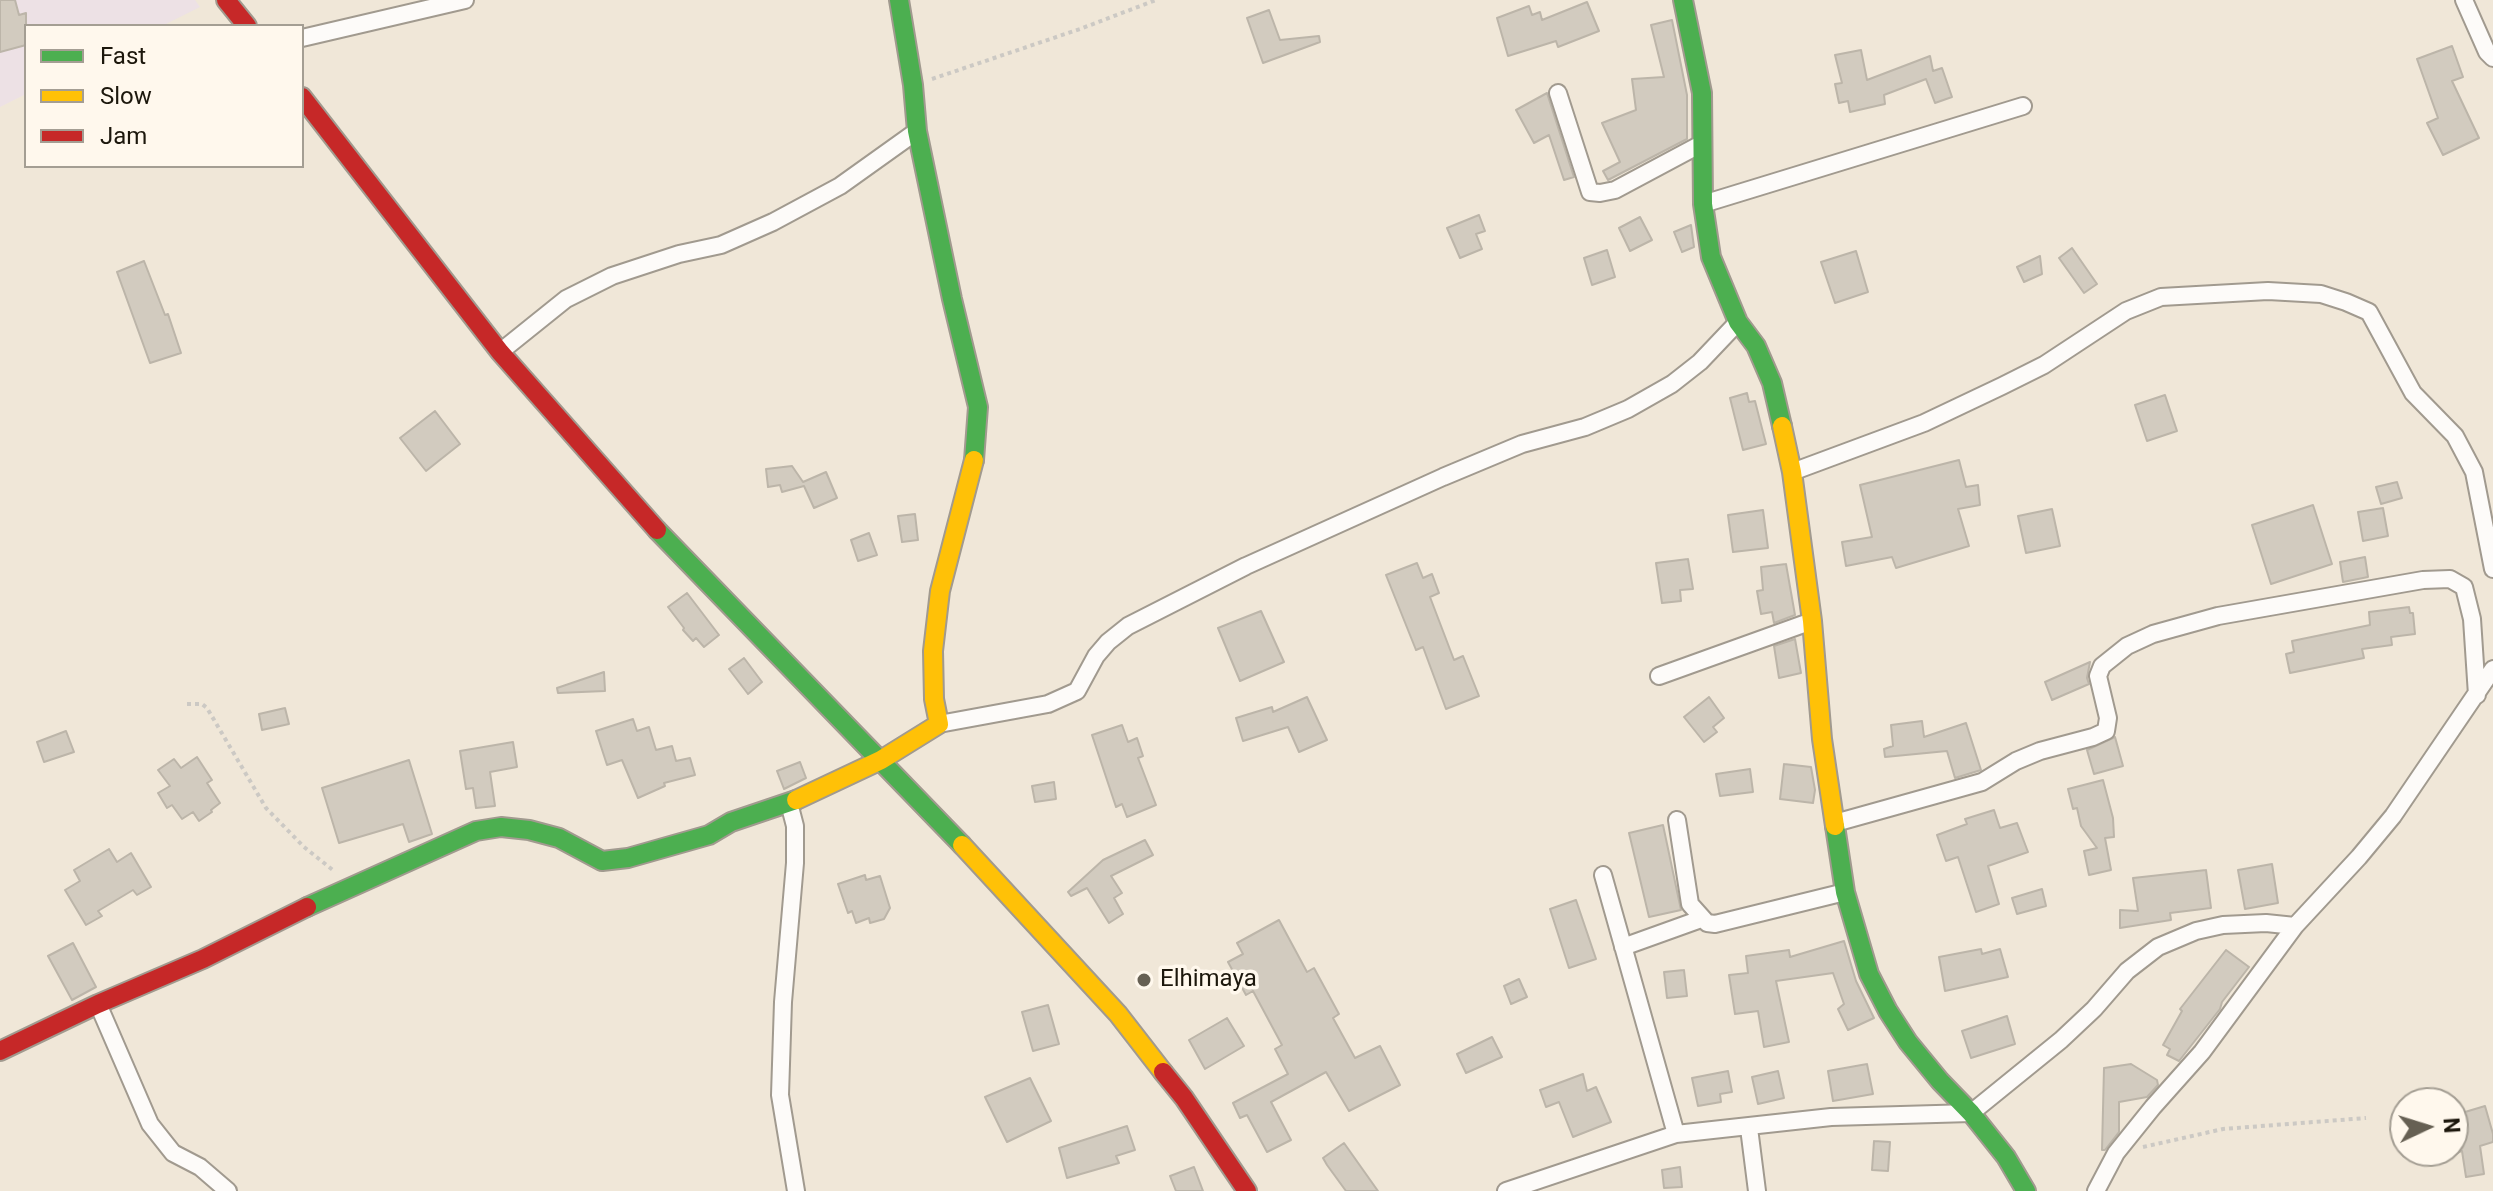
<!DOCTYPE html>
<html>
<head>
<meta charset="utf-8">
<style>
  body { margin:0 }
  #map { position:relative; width:2493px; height:1191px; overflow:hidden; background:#f0e7d8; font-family:Roboto,sans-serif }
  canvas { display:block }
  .legend { position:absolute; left:24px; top:24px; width:280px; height:144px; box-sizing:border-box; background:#fff8ed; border:2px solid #a49e93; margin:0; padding:10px 14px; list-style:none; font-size:24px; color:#1c170c }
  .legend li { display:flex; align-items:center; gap:16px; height:40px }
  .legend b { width:40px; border:2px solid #a49e93 }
  .north { position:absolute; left:2389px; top:1087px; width:80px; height:80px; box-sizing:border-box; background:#fff8ed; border:2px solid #a49e93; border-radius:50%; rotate:86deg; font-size:22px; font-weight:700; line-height:32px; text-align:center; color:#1c170c }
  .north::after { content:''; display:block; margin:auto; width:28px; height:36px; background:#666053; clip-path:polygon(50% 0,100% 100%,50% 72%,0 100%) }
</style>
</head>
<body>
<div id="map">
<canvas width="2493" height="1191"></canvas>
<ul class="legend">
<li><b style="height:10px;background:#4caf50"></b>Fast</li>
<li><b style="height:10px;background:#ffc107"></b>Slow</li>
<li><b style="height:10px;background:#c62828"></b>Jam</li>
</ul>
<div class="north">N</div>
</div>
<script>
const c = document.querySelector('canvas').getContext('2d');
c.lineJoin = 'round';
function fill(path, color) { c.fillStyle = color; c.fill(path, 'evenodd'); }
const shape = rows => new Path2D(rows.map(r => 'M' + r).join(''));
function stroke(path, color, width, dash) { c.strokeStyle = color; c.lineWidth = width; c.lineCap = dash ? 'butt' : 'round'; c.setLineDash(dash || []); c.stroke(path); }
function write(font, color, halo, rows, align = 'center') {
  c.font = font + ' Roboto,sans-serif'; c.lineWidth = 7; c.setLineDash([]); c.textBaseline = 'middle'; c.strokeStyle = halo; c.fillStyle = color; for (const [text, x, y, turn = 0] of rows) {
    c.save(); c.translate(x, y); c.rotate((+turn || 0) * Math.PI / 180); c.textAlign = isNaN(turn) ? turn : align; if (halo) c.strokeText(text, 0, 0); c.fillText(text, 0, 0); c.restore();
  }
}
fill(shape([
  [0,0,195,0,200,7,162,26,26,26,26,94,0,107]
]), '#ede1e5');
const building = shape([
  [0,0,15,0,19,15,26,13,26,45,0,52,0,0],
  [1587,2,1599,31,1558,47,1556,41,1508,56,1497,18,1529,6,1532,15,1540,12,1542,20,1587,2],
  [1269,10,1280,40,1319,36,1320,42,1263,63,1247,18,1269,10],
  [1672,20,1687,95,1687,139,1608,180,1603,171,1620,162,1602,123,1636,110,1632,79,1664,77,1651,25,1672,20],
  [2452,46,2463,77,2452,81,2479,138,2443,155,2427,123,2438,118,2417,59,2452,46],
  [1861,50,1867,80,1930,56,1933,71,1942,68,1952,97,1935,103,1926,79,1884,95,1885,104,1850,112,1848,101,1839,103,1835,84,1842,83,1835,55,1861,50],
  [1547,93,1574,177,1564,180,1549,135,1534,143,1516,110,1547,93],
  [1479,215,1485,231,1476,234,1482,249,1460,258,1447,228,1479,215],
  [1640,217,1652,240,1630,251,1619,228,1640,217],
  [1691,225,1694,247,1682,252,1674,232,1691,225],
  [2072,248,2097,284,2084,293,2059,258,2072,248],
  [1607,250,1615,277,1592,285,1584,258,1607,250],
  [1856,251,1868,292,1835,303,1821,262,1856,251],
  [2040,256,2042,274,2024,282,2017,267,2040,256],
  [144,261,165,315,168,314,181,353,150,363,117,272,144,261],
  [1747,393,1749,402,1755,401,1766,444,1743,450,1730,398,1747,393],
  [2165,395,2177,431,2147,441,2135,405,2165,395],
  [435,411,460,444,426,471,400,438,435,411],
  [1959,460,1966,487,1978,485,1980,505,1958,509,1969,546,1896,568,1892,557,1846,566,1842,542,1872,537,1860,485,1959,460],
  [792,466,803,482,826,472,837,498,814,508,804,486,782,492,780,485,768,487,766,469,792,466],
  [2397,482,2402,498,2381,504,2376,487,2397,482],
  [2313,505,2332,564,2271,584,2252,525,2313,505],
  [2383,508,2388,536,2363,541,2358,512,2383,508],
  [2052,509,2060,546,2026,553,2018,516,2052,509],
  [1763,510,1768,548,1733,552,1728,515,1763,510],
  [915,514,918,540,902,542,898,516,915,514],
  [869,533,877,555,858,561,851,540,869,533],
  [2365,557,2368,577,2343,582,2340,562,2365,557],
  [1688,559,1693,589,1680,590,1681,601,1662,603,1656,563,1688,559],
  [1417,563,1423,578,1432,574,1439,593,1430,597,1454,660,1463,656,1479,696,1446,709,1423,647,1416,650,1386,575,1417,563],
  [1786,564,1795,615,1774,623,1772,612,1761,614,1757,591,1763,590,1761,567,1786,564],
  [687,593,719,635,704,647,696,638,693,641,683,630,684,628,668,607,687,593],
  [2409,607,2410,613,2413,613,2415,634,2391,637,2392,645,2362,649,2364,658,2290,673,2286,654,2294,652,2292,641,2370,625,2369,612,2409,607],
  [1261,611,1284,662,1240,681,1218,628,1261,611],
  [1795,639,1801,673,1779,678,1774,646,1795,639],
  [744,658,762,682,748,694,729,669,744,658],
  [2090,662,2087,678,2089,684,2052,700,2045,682,2090,662],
  [604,672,605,691,558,693,557,688,604,672],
  [1307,697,1327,740,1299,752,1288,727,1243,741,1236,718,1272,707,1273,712,1307,697],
  [1709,697,1724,718,1713,727,1717,732,1704,742,1684,717,1709,697],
  [285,708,289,724,262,730,259,714,285,708],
  [633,719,637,731,649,727,656,750,672,746,676,761,690,758,695,775,664,783,665,786,638,798,622,760,607,765,596,731,633,719],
  [1922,721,1924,737,1966,723,1981,770,1955,778,1947,751,1885,757,1884,749,1893,746,1891,725,1922,721],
  [1122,725,1128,742,1137,738,1143,756,1138,758,1156,805,1127,817,1122,804,1116,807,1092,735,1122,725],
  [66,731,74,752,44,762,37,742,66,731],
  [2115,737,2123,766,2094,774,2087,750,2115,737],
  [513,742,517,767,490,772,495,806,476,808,473,788,466,789,460,751,513,742],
  [197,757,212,780,207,783,220,803,211,810,212,812,199,821,193,812,182,819,172,805,167,808,158,793,170,786,158,770,174,759,181,768,197,757],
  [409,760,432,834,409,842,403,824,339,843,322,788,409,760],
  [800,762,806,778,784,789,777,771,800,762],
  [1784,764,1811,767,1815,790,1813,803,1780,799,1784,764],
  [1750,769,1753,792,1720,796,1716,774,1750,769],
  [2103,780,2113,818,2114,837,2105,838,2111,870,2089,875,2084,851,2097,848,2081,826,2077,808,2073,809,2068,789,2103,780],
  [1054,782,1056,799,1035,802,1032,786,1054,782],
  [1994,810,2000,828,2017,823,2028,852,1988,866,1999,904,1976,912,1958,857,1946,861,1937,835,1967,824,1965,819,1994,810],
  [1663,825,1681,910,1649,917,1629,833,1663,825],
  [1145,840,1153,855,1111,876,1122,893,1114,898,1123,914,1109,923,1087,888,1071,896,1068,892,1103,860,1145,840],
  [109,849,117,862,131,853,151,887,137,895,133,890,98,911,102,916,86,925,65,890,80,881,74,870,109,849],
  [2272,864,2278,903,2245,909,2238,870,2272,864],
  [2206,870,2211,908,2170,913,2171,920,2120,928,2120,910,2138,911,2133,878,2206,870],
  [865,875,866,880,880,876,890,908,884,919,870,923,869,918,856,923,852,911,848,913,838,884,865,875],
  [2042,889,2046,906,2017,914,2012,898,2042,889],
  [1576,900,1596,959,1569,968,1550,909,1576,900],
  [1279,920,1307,972,1314,968,1339,1014,1333,1018,1355,1058,1380,1046,1400,1085,1349,1111,1326,1072,1271,1102,1291,1140,1267,1152,1247,1115,1240,1118,1233,1103,1288,1074,1275,1049,1282,1045,1253,991,1246,995,1228,962,1243,954,1237,943,1279,920],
  [1844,941,1856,981,1874,1018,1848,1030,1838,1009,1844,1004,1833,973,1776,981,1789,1042,1764,1047,1758,1011,1735,1014,1729,975,1748,973,1746,956,1789,950,1790,957,1844,941],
  [73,943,96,987,72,1000,48,956,73,943],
  [1981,949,1982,954,2000,949,2008,977,1945,991,1939,957,1981,949],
  [2226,950,2249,967,2222,1002,2220,1009,2179,1061,2167,1055,2170,1049,2163,1045,2182,1011,2180,1009,2226,950],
  [1684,970,1687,996,1667,998,1664,972,1684,970],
  [1519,979,1527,997,1511,1004,1504,986,1519,979],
  [1048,1005,1059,1044,1033,1051,1022,1012,1048,1005],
  [2007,1016,2015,1044,1971,1058,1962,1031,2007,1016],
  [1227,1018,1244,1046,1205,1069,1189,1040,1227,1018],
  [1492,1037,1502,1057,1466,1073,1457,1054,1492,1037],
  [1867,1064,1873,1094,1833,1101,1828,1071,1867,1064],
  [2131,1064,2157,1080,2158,1085,2147,1097,2119,1102,2119,1132,2105,1150,2102,1150,2104,1068,2131,1064],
  [1728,1071,1732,1092,1720,1094,1721,1102,1698,1106,1692,1078,1728,1071],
  [1778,1071,1784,1098,1758,1104,1752,1077,1778,1071],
  [1583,1074,1587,1091,1596,1087,1611,1122,1573,1137,1559,1102,1546,1107,1540,1090,1583,1074],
  [1030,1078,1051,1121,1007,1142,985,1097,1030,1078],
  [2485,1106,2493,1134,2493,1142,2480,1146,2484,1174,2466,1177,2462,1151,2453,1154,2453,1134,2460,1132,2455,1115,2485,1106],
  [1127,1126,1135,1150,1116,1156,1119,1163,1067,1178,1059,1148,1127,1126],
  [1874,1141,1890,1142,1888,1171,1872,1170,1874,1141],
  [1344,1143,1378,1191,1346,1191,1327,1165,1323,1158,1344,1143],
  [1194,1167,1203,1191,1176,1191,1170,1176,1194,1167],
  [1680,1167,1682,1187,1664,1188,1662,1170,1680,1167]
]);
fill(building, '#d2cbbf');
stroke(building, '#bcb5a9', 2);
const street = shape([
  [2464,0,2487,52,2493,58],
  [302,38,465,0],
  [1558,93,1590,192,1600,193,1615,190,1703,143],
  [1703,204,2023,106],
  [500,352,566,299,612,276,679,254,721,245,773,222,840,186,917,131],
  [1792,472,1924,423,2002,386,2044,365,2126,311,2161,297,2268,291,2321,294,2346,302,2369,312,2413,393,2455,436,2474,472,2493,569],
  [1659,676,1812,621],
  [939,724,1048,704,1077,691,1096,656,1108,642,1128,626,1246,566,1443,477,1522,444,1585,427,1628,409,1672,384,1700,362,1738,322],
  [789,803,795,826,795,863,783,1002,780,1095,796,1191],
  [1677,820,1690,904,1707,923,1715,924,1845,892],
  [1835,823,1982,782,2016,761,2040,751,2093,737,2106,731,2108,718,2098,676,2102,666,2127,646,2153,634,2218,616,2423,580,2450,579,2464,587,2472,619,2477,695],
  [1603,875,1676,1134],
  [1623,947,1701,919],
  [98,1004,150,1124,173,1153,200,1167,228,1191],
  [1749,1128,1757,1191],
  [1506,1191,1676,1134,1831,1117,1971,1113,2061,1040,2094,1009,2127,971,2158,947,2196,931,2223,925,2266,923,2295,926],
  [2096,1191,2116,1153,2153,1107,2202,1052,2295,926,2359,857,2393,816,2493,669]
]);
const fast = shape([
  [899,0,913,85,917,131,952,299,978,407,974,460],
  [1683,0,1702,93,1703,204,1711,257,1738,322,1756,346,1772,383,1782,426],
  [657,530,962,845],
  [1835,826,1845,892,1869,974,1888,1011,1908,1042,1940,1081,1971,1113,2006,1157,2026,1191],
  [307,907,476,831,501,827,529,830,559,838,602,861,628,858,709,835,731,822,796,800]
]);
const slow = shape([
  [1782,426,1792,472,1812,621,1822,739,1835,826],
  [796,800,881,760,939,724,934,699,933,651,940,591,974,460],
  [962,845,1118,1014,1163,1072]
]);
const jam = shape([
  [226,0,247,26],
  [302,97,500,352,657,530],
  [0,1051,98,1004,203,959,307,907],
  [1163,1072,1184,1098,1247,1191]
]);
stroke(street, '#a19a8f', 20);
stroke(fast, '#a19a8f', 22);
stroke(slow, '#a19a8f', 22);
stroke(jam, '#a19a8f', 22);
stroke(shape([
  [932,79,1080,29,1156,0],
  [187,704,202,704,207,708,266,808,304,847,334,871],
  [2143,1147,2223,1129,2366,1118]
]), '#ccc9c4', 4, [4, 4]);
stroke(street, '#fdfbf9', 16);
stroke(fast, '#4caf50', 18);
stroke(slow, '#ffc107', 18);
stroke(jam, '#c62828', 18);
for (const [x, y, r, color] of [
  [1144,980,8,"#666053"]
]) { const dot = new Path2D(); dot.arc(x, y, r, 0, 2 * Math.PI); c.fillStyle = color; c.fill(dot); stroke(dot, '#fff8ed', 3); }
write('24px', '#1c170c', '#fff8ed', [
  ["Elhimaya",1160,980]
], 'left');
</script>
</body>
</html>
